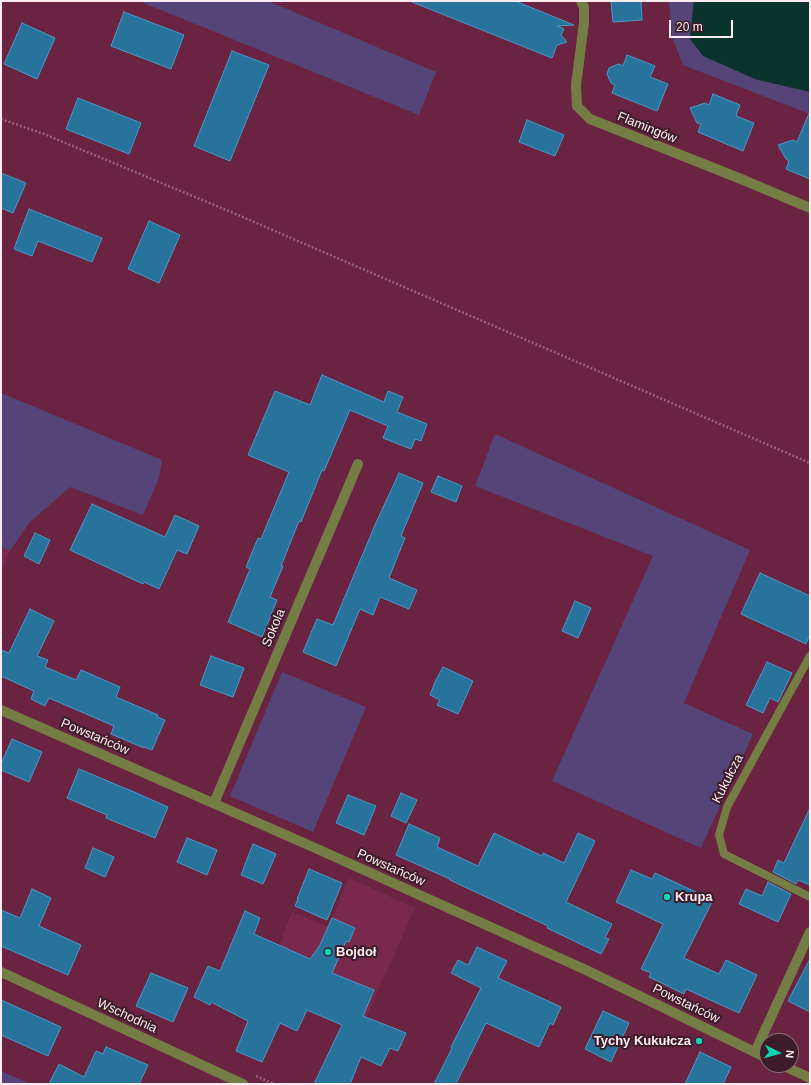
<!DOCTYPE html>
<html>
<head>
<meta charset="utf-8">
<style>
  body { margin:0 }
  #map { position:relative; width:811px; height:1085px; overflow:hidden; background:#6a2442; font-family:Arial,sans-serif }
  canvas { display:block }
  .frame { position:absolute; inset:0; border:2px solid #ffecf2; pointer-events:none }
  .north { position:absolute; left:759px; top:1033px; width:40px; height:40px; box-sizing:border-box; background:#3c1c28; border:1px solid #8a6f79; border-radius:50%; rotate:96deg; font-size:11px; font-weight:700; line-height:16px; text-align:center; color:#ffecf2 }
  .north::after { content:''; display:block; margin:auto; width:14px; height:18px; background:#08d5b5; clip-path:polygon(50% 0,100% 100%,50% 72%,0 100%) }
  .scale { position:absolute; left:669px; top:20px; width:64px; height:18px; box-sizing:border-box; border:2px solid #ffecf2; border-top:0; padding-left:5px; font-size:12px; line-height:14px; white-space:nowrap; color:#ffecf2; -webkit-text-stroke:3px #3c1c28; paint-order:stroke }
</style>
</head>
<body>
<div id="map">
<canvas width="811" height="1085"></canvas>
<div class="frame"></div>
<div class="north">N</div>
<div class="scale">20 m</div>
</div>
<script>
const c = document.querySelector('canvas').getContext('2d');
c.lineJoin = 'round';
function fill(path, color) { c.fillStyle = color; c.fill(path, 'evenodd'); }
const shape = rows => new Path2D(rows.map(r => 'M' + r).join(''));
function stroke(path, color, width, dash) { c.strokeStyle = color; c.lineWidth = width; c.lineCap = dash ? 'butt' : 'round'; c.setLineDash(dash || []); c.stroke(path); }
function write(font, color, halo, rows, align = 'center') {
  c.font = font + ' Arial,sans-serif'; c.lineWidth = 4; c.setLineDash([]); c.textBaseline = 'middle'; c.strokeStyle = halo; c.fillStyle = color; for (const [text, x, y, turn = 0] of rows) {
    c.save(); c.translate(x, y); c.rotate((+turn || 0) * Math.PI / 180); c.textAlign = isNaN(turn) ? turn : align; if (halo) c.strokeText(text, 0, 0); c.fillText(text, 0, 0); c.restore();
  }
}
fill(shape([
  [1,547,10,551,1,572],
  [349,878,415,908,359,1033,262,989,292,912,329,927]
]), '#792a4c');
fill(shape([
  [139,1,268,1,436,72,419,115],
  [669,1,694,1,690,39,755,79,810,92,810,114,683,65,672,36],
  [1,393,162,460,159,478,143,515,70,487,29,523,10,551,1,547],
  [495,434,750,550,684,703,753,734,701,848,552,781,653,556,475,486],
  [282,672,366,707,313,832,230,796],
  [1,1071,30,1084,1,1084]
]), '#544478');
fill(shape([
  [694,1,810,1,810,92,755,79,703,56,690,39]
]), '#09342c');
const building = shape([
  [413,1,515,1,574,25,557,26,564,29,561,35,567,42,557,45,552,58,412,2,413,1],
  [611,1,641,1,642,20,613,22,611,1],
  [124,12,184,35,171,69,111,46,124,12],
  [22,23,55,38,37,79,4,64,22,23],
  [232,51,269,65,230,161,194,146,232,51],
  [627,55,655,66,650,77,668,84,657,111,612,93,615,85,611,83,607,74,609,68,619,64,623,66,627,55],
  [713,94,740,105,736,116,754,123,743,151,698,132,701,124,697,123,690,108,705,103,709,105,713,94],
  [78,98,141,123,129,154,66,129,78,98],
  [810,111,810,179,786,169,789,161,786,159,778,145,793,140,797,142,810,111],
  [527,120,564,135,555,156,519,142,527,120],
  [1,173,26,183,13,213,1,208,1,173],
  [29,209,102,238,92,262,38,241,32,256,14,249,29,209],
  [149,221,180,235,159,283,128,269,149,221],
  [322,375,384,402,388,391,403,397,397,412,427,424,421,441,415,439,411,449,383,438,388,426,350,410,324,471,322,470,301,522,299,521,281,566,283,566,270,597,277,600,262,637,228,622,250,569,246,567,258,538,261,539,289,472,248,455,275,391,310,405,322,375],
  [399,473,423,483,401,536,405,538,389,578,417,590,409,609,380,597,373,615,360,609,336,666,303,652,317,619,333,625,375,525,399,473],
  [438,476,462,486,456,502,431,492,438,476],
  [92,504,165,537,175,515,199,526,187,554,177,550,159,589,144,582,143,584,70,550,92,504],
  [35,533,50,540,39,564,24,556,35,533],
  [760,573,810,596,810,634,806,644,741,614,760,573],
  [575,601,591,608,578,638,562,631,575,601],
  [30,609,54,621,37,656,48,660,45,667,76,680,81,670,120,687,116,697,158,715,157,717,165,720,152,750,144,747,144,748,111,734,114,726,49,698,45,706,31,699,34,691,1,676,1,650,9,653,30,609],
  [211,656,244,668,233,697,200,685,211,656],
  [767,662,792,673,778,702,770,698,763,713,746,705,767,662],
  [443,667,473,681,458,714,437,705,440,700,430,695,435,682,443,667],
  [12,739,42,752,29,782,1,770,1,764,12,739],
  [79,769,134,792,168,807,155,838,106,818,107,815,67,798,79,769],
  [401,793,417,800,406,823,391,816,401,793],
  [348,795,376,806,364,835,336,823,348,795],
  [810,808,810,885,798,880,796,884,773,872,778,860,784,863,810,808],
  [409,824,440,838,437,847,478,866,494,833,542,856,543,853,564,863,578,833,595,841,566,902,612,924,605,938,609,939,601,954,547,928,548,926,450,880,450,879,396,855,409,824],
  [187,838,217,850,207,875,177,862,187,838],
  [253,844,276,854,263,884,241,875,253,844],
  [93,848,114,857,105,877,85,868,93,848],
  [309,869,342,883,327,920,295,906,298,899,297,899,309,869],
  [631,870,652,879,655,873,713,900,684,958,719,974,726,960,757,975,739,1013,686,989,684,994,649,977,651,973,641,969,663,924,616,902,631,870],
  [768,882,791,894,778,922,739,904,746,889,762,896,768,882],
  [32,889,51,898,39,926,81,945,68,975,1,946,1,910,20,918,32,889],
  [245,911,260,918,254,934,310,959,320,945,332,918,355,928,349,942,346,941,332,973,374,990,363,1016,406,1033,398,1051,390,1048,381,1066,361,1057,350,1084,314,1084,342,1025,307,1010,297,1031,280,1023,262,1062,236,1051,248,1021,211,1002,210,1005,194,997,208,966,220,971,245,911],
  [477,947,507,961,498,978,561,1007,553,1025,550,1023,539,1047,486,1023,456,1084,434,1084,452,1048,451,1047,481,988,451,973,458,960,468,965,477,947],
  [810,959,810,1012,788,1001,810,959],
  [151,973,188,988,173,1022,136,1006,151,973],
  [1,1000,61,1027,48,1056,1,1035,1,1000],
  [603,1011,629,1023,611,1062,585,1049,603,1011],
  [106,1047,148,1065,139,1084,49,1084,59,1064,84,1077,96,1051,103,1054,106,1047],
  [700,1052,731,1067,723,1084,685,1084,700,1052]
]);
fill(building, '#28739c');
stroke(building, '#499bca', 1);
stroke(shape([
  [1,119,44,134,231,212,810,463],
  [256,1076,274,1084]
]), '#986279', 2.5, [2, 2]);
stroke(shape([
  [810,656,727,807,719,835,724,854,810,897]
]), '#747d44', 8);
stroke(shape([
  [581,1,584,7,584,23,576,85,577,106,590,119,736,177,810,208],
  [1,710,313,847,586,970,767,1058],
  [214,803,358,464],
  [1,972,243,1084],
  [755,1052,810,932],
  [782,1065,810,1078]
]), '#747d44', 10);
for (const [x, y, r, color] of [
  [667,897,4,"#08d5b5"],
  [328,952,4,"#08d5b5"],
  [699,1041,4,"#08d5b5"]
]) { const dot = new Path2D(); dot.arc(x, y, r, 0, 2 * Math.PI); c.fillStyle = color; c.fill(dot); stroke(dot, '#3c1c28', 1.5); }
write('13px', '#ffecf2', '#3c1c28', [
  ["Flamingów",647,128,22],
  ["Sokola",274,628,-67],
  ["Powstańców",95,737,23],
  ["Kukułcza",728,779,-63],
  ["Powstańców",391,868,24],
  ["Powstańców",686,1004,26],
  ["Wschodnia",127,1016,25]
]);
write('bold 13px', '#ffecf2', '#3c1c28', [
  ["Krupa",675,897],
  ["Bojdoł",336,952],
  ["Tychy Kukułcza",691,1041,"right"]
], 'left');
</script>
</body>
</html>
